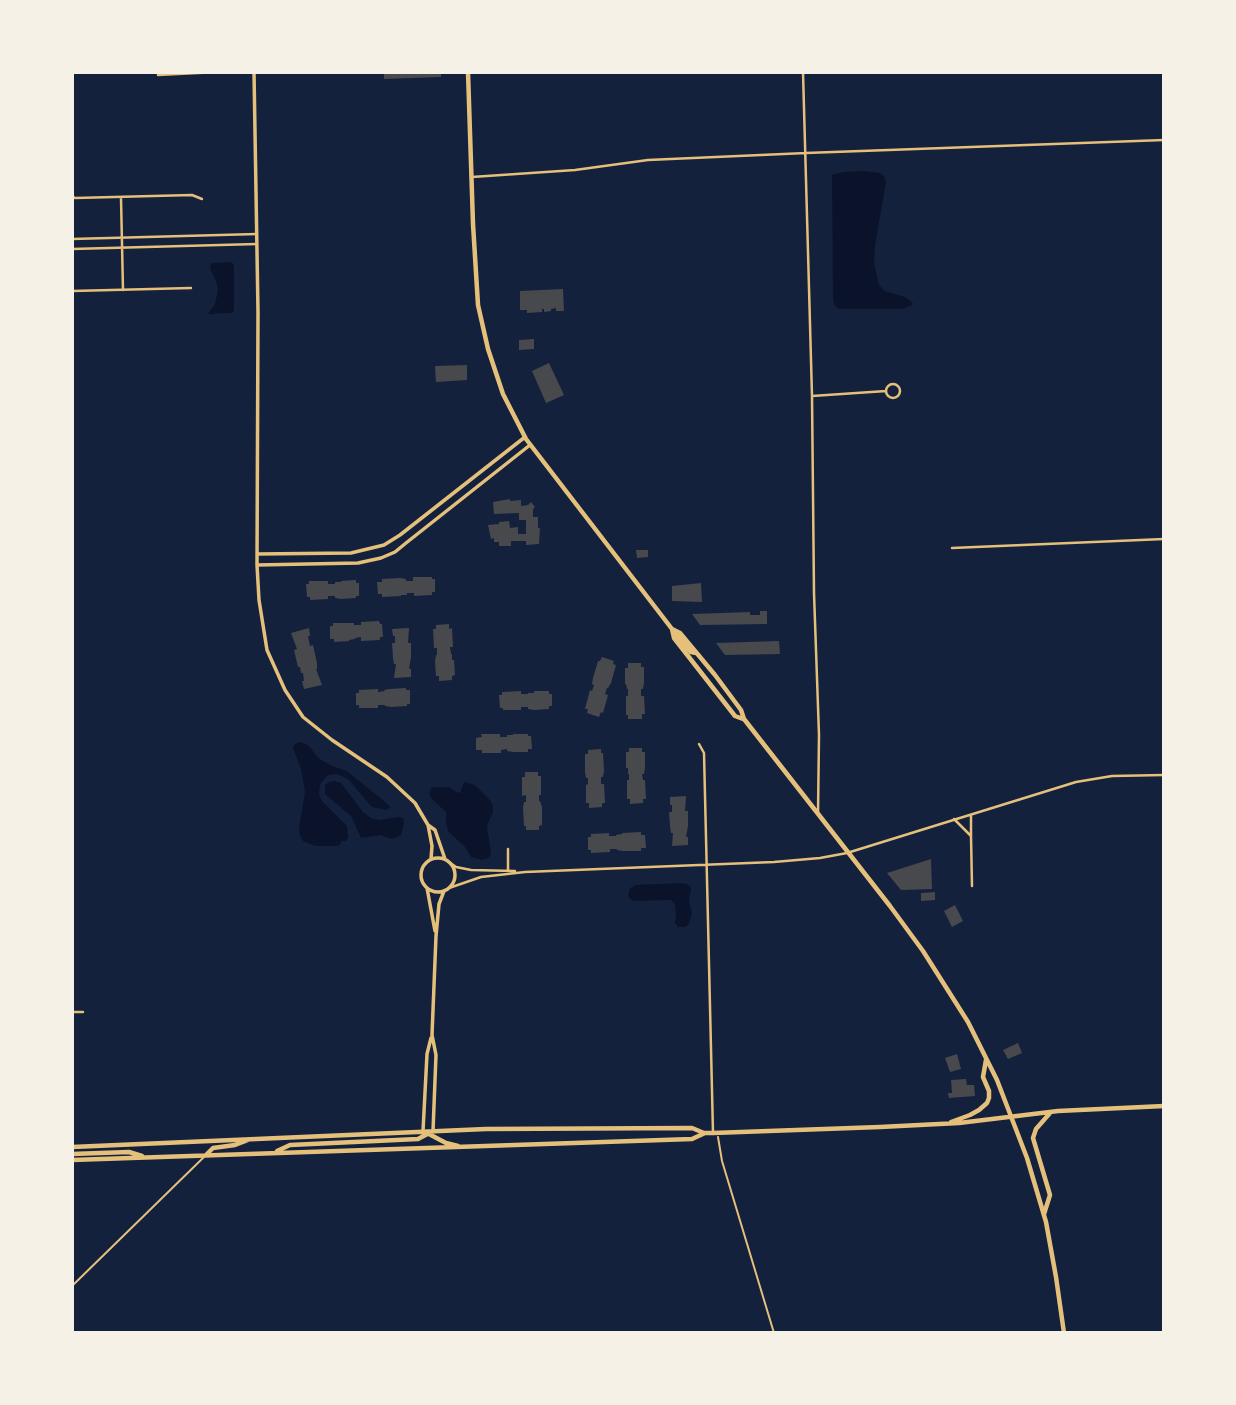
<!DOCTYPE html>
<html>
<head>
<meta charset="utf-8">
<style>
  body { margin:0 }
  #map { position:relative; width:1236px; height:1405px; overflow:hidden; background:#14213d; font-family:Lato,sans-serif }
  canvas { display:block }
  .frame { position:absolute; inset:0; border:74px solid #f6f1e7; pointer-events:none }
</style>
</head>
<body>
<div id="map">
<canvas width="1236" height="1405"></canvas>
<div class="frame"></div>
</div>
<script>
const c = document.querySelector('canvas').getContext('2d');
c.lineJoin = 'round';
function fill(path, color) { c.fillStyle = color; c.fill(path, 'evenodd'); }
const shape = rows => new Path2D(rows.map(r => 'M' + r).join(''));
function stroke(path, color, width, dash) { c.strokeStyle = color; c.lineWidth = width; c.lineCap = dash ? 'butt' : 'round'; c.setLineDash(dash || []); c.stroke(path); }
fill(shape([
  [863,171,880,173,884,176,886,182,875,246,874,263,879,285,885,291,905,297,913,303,912,305,903,309,839,309,835,306,833,299,832,175,843,172],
  [232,262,234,266,234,311,231,313,208,314,215,304,218,290,217,284,210,268,211,263],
  [301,742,309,746,318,758,332,766,347,771,391,807,386,810,372,807,348,779,337,774,328,775,320,784,319,795,322,801,347,826,348,837,346,841,341,841,340,845,336,846,315,846,303,841,300,836,299,829,305,792,301,769,293,748,295,744],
  [335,781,341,783,363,812,371,818,379,820,398,817,403,818,404,824,401,835,392,839,380,835,361,838,351,816,325,794,325,785,329,782],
  [464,782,475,785,488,798,493,805,493,812,487,826,491,854,489,858,482,860,471,857,465,847,448,831,446,823,446,812,431,798,429,793,432,787,449,787,456,792,460,793],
  [680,883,687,884,691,888,689,902,692,913,689,924,685,927,678,927,675,923,676,914,675,904,671,900,634,901,630,899,628,895,630,888,636,885]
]), '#0b132b');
fill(shape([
  [384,72,441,72,441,77,384,79],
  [563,289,564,311,556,311,556,308,551,309,551,311,544,312,544,309,542,309,542,312,527,313,527,310,520,310,520,291],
  [534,339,534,349,519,350,519,340],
  [549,363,564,395,546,403,532,371],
  [467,365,467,380,436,382,435,366],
  [510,499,510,501,521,500,521,506,528,505,531,502,535,507,533,509,533,517,538,517,538,528,540,528,539,544,526,545,526,541,511,541,511,546,499,546,499,542,494,542,494,538,491,539,488,525,499,524,499,522,509,521,510,528,518,527,518,534,526,534,526,520,519,520,519,513,494,514,493,502],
  [636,550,648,550,648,557,637,558],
  [413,577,432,577,432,579,435,579,435,592,432,592,432,595,414,596,414,593,407,593,407,595,401,595,401,596,382,597,382,594,378,594,377,582,382,582,382,579,400,578,406,579,406,581,413,581],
  [356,580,356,583,359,583,359,596,356,596,356,598,341,599,335,598,335,596,328,596,328,599,310,600,310,597,307,597,306,584,309,584,309,581,328,581,328,584,335,584,335,582,341,582,341,581],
  [701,583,702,602,672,601,672,586],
  [760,611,767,611,767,624,700,625,692,614,750,612,750,615,760,615],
  [379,621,380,624,382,624,383,637,380,637,380,640,361,641,361,637,355,638,355,639,349,640,349,641,334,642,334,639,330,639,330,626,333,626,333,623,354,623,354,625,361,625,361,622],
  [449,624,449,629,452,628,453,647,450,647,451,654,452,654,452,660,454,660,455,675,452,676,452,680,439,681,439,676,436,676,435,661,436,655,437,655,437,648,434,648,433,629,436,629,436,625],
  [309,628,310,636,308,636,310,646,313,645,317,663,317,669,316,669,322,685,304,689,302,681,304,681,303,673,301,673,300,667,298,667,294,650,297,649,291,633],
  [409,628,408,643,411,643,411,657,409,669,411,669,411,677,394,678,396,664,394,664,393,658,392,643,395,643,395,636,393,636,392,629],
  [779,641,780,654,725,655,716,643],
  [602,657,614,661,613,664,616,665,611,683,608,688,607,688,605,694,608,695,603,713,601,712,599,717,587,713,588,709,585,709,590,690,592,691,594,685,592,684,593,678,598,661,600,661],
  [628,663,641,663,641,667,644,667,644,683,643,689,641,689,641,696,644,696,645,714,642,714,642,719,628,719,628,715,626,715,626,696,628,696,628,689,627,689,626,684,625,684,625,668,628,668],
  [406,688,406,690,410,690,410,704,407,704,407,706,391,707,385,706,385,705,378,705,378,708,359,708,359,705,356,705,356,693,359,693,359,690,378,689,378,692,385,691,384,690,390,689],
  [521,691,521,694,528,694,528,693,534,693,534,691,549,691,549,694,552,694,552,706,549,706,549,709,534,710,528,709,528,707,521,707,521,710,503,710,503,708,500,708,499,695,502,695,502,692],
  [481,734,500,734,500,737,507,737,507,735,513,735,513,734,528,734,528,736,531,736,532,749,528,749,528,752,513,752,507,751,507,749,501,750,501,753,482,753,482,750,476,750,476,738,482,737],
  [629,748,642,748,642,752,645,752,645,768,644,774,642,774,643,780,645,780,646,799,643,799,643,803,630,804,630,799,627,799,627,780,629,780,629,774,628,774,628,768,626,768,626,752,629,752],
  [601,749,601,753,603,753,604,771,603,777,601,777,601,784,604,784,605,803,602,803,602,807,589,808,589,803,586,803,586,785,588,784,588,778,586,778,585,772,585,754,588,754,588,750],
  [525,772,538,772,538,776,541,776,541,795,539,795,539,801,540,801,542,807,542,825,539,826,539,830,526,830,526,826,524,826,523,808,524,802,526,802,526,795,522,796,522,777,525,777],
  [686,796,685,811,688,811,688,826,686,837,688,837,688,845,672,846,673,833,671,833,670,826,669,812,672,812,672,805,670,805,670,797],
  [641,832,641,835,645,835,646,848,641,848,641,851,623,851,617,850,617,849,610,849,610,852,591,853,591,850,588,850,588,837,591,837,591,834,609,833,609,836,616,836,616,835,622,834,622,833],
  [931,859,932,889,901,890,887,873],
  [935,892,935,900,921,901,921,893],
  [955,905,963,921,952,927,944,911],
  [1018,1043,1022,1053,1008,1059,1003,1050],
  [957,1054,961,1069,950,1072,945,1058],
  [966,1079,967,1085,974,1085,975,1096,949,1098,948,1093,952,1093,951,1080]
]), '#48494c');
stroke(shape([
  [718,1137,722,1161,774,1333]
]), '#e5c07b', 2);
stroke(shape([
  [72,1286,204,1157]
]), '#e5c07b', 2);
stroke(shape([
  [803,72,812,396,814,593,819,735,818,814],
  [158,75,218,72],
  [472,177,575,170,648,160,806,153,1164,140],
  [72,196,75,198,192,195,202,199],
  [121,198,123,290],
  [72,239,257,234],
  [72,249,257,244],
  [72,291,191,288],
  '886 391a7 7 0 1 1 14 0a7 7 0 1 1-14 0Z',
  [812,396,886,391],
  [952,548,1164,539],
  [699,744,704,753,713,1133],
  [954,819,971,836,971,815],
  [971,836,972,886],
  [449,862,456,867,471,870,515,871],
  [508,870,508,849],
  [449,888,481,877,525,872,774,862,820,858,847,853,1076,782,1112,776,1164,775],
  [72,1012,83,1012]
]), '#e5c07b', 2.5);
stroke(shape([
  [254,72,258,312,257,565,259,600,267,650,285,690,303,717,332,740,387,777,415,803,428,825],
  [257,554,351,553,384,545,400,535,525,437],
  [257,565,358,563,381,558,395,552,406,543,530,445],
  '421 875a17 17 0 1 1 34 0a17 17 0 1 1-34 0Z',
  [431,859,432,846,428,825,435,830,445,859],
  [427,888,435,931],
  [423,1131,427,1054,431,1038],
  [433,1131,436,1055,432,1035,436,936,439,904,444,891]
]), '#e5c07b', 3.5);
stroke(shape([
  [468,72,473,224,478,305,488,349,503,394,526,439,672,629,680,633,715,675,741,710,744,719,890,906,923,951,968,1022,997,1080,1027,1158,1046,1222,1056,1277,1064,1333],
  [672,629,674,638,735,716,743,719],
  [673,632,676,634,691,652,696,653],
  [951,1122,970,1115,979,1110,987,1103,989,1098,989,1091,983,1077,986,1060],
  [427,1133,446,1143,458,1146],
  [72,1147,486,1129,692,1128,704,1133],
  [277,1151,290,1145,418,1139,433,1131],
  [72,1154,129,1152,142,1156],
  [206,1155,213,1148,235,1145,248,1140],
  [72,1160,692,1139,705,1133,713,1133,880,1127,959,1123,1058,1111,1164,1106],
  [1044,1214,1050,1195,1033,1138,1036,1129,1050,1113]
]), '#e5c07b', 4.5);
</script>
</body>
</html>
